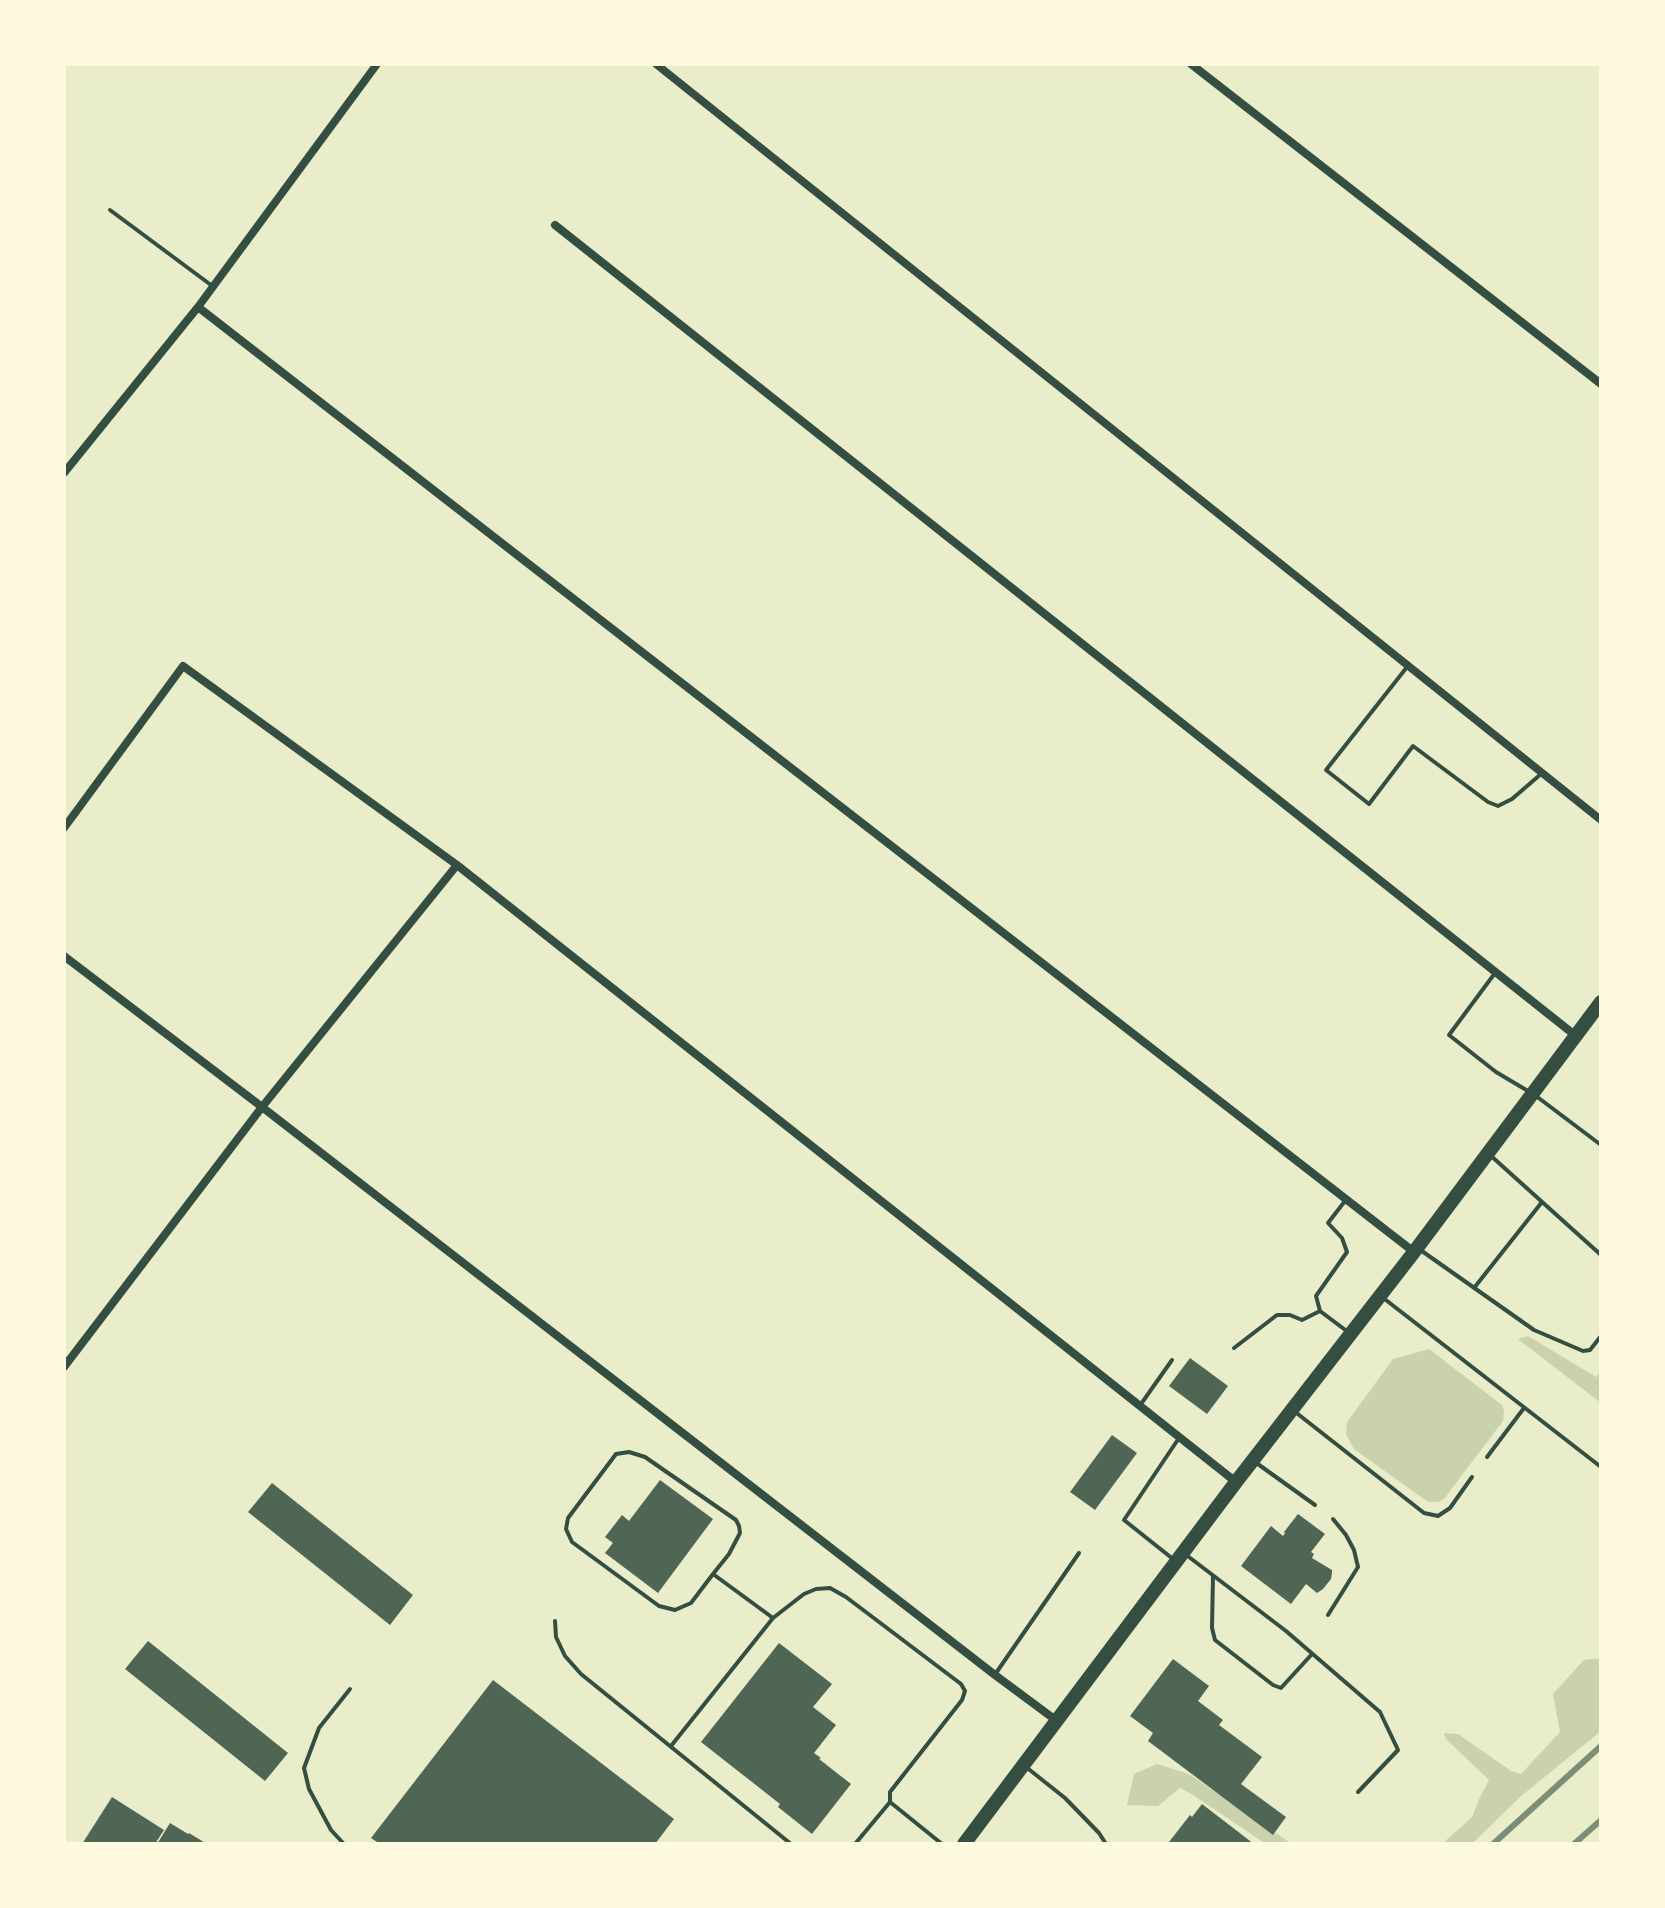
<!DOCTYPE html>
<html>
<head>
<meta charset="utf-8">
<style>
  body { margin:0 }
  #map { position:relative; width:1665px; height:1908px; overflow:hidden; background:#e9edc9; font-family:"Playfair Display",serif }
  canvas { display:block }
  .frame { position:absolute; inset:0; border:66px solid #fefae0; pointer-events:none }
</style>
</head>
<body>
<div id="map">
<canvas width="1665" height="1908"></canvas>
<div class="frame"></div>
</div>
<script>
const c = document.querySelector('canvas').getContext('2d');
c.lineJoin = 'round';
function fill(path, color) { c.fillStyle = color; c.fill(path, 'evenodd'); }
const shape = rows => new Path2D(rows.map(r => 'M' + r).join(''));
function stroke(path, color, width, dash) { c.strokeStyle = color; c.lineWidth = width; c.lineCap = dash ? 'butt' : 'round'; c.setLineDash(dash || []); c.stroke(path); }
fill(shape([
  [1528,1336,1596,1377,1601,1371,1601,1403,1518,1339],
  [1429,1349,1502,1405,1504,1411,1503,1421,1444,1499,1438,1502,1428,1502,1354,1449,1346,1434,1347,1422,1393,1359],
  [1601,1658,1601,1731,1520,1797,1472,1844,1442,1844,1472,1817,1480,1797,1489,1780,1446,1739,1444,1733,1458,1734,1511,1771,1521,1774,1560,1732,1553,1694,1584,1660],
  [1157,1764,1189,1774,1292,1844,1266,1844,1190,1793,1180,1788,1158,1806,1127,1805,1134,1774]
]), '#cad2ad');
fill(shape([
  [1190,1358,1228,1386,1207,1414,1169,1386],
  [1112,1435,1137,1453,1095,1510,1070,1492],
  [660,1480,713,1519,658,1593,605,1553,613,1543,605,1537,622,1515,629,1521],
  [272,1483,413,1595,390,1625,248,1512],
  [1298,1514,1325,1534,1311,1552,1314,1554,1312,1558,1332,1570,1332,1573,1331,1579,1323,1589,1317,1593,1306,1584,1291,1604,1241,1566,1271,1526,1283,1536,1285,1533,1284,1532],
  [148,1641,288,1753,265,1781,125,1669],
  [779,1643,832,1684,813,1707,836,1725,814,1753,821,1758,819,1759,851,1784,812,1834,778,1807,780,1804,701,1742],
  [1173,1659,1209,1686,1198,1701,1223,1720,1219,1725,1262,1757,1241,1784,1286,1817,1273,1835,1148,1741,1153,1733,1130,1716],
  [493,1680,674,1819,655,1844,380,1844,371,1838],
  [112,1797,164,1830,155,1844,82,1844],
  [1202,1804,1254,1844,1172,1844,1169,1842,1190,1815,1192,1817],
  [170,1823,188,1834,189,1833,207,1844,157,1844]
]), '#4f6655');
stroke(shape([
  [110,210,211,285],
  [1407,667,1326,770,1369,804,1413,746,1488,802,1498,806,1512,799,1541,774],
  [1495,973,1449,1035,1496,1072,1528,1091],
  [1536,1096,1601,1145],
  [1490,1155,1601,1255],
  [1345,1201,1328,1223,1342,1238,1347,1252,1316,1296,1320,1311,1348,1332],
  [1419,1249,1534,1330,1583,1351,1590,1350,1601,1336],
  [1474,1288,1542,1202],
  [1382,1297,1601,1467],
  [1234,1348,1277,1315,1290,1315,1302,1320,1320,1311],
  [1141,1404,1172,1360],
  [1294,1411,1424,1513,1438,1516,1450,1508,1472,1477],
  [1487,1457,1524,1408],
  [1255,1462,1315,1505],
  [1185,1554,1286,1631,1380,1712,1398,1750,1358,1792],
  [1173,1559,1124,1520,1179,1438],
  [713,1574,691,1603,675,1610,659,1606,572,1542,566,1529,568,1518,616,1454,629,1452,645,1457,736,1520,739,1526,740,1533,729,1554,713,1574,773,1618],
  [1213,1576,1212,1628,1215,1640,1273,1685,1281,1688,1312,1654],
  [1328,1615,1358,1567,1354,1550,1346,1535,1333,1519],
  [555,1621,556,1637,565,1656,581,1674,791,1844],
  [996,1673,1079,1553],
  [671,1746,773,1618,804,1594,816,1589,830,1588,846,1597,961,1684,965,1691,962,1700,890,1792,890,1802,942,1844],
  [1026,1767,1065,1798,1099,1833,1106,1844],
  [344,1844,331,1830,309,1789,304,1768,319,1728,350,1689],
  [855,1844,890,1802]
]), '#344e41', 4);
stroke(shape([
  [656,64,1601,820],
  [1191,64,1601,384],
  [555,225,1576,1036],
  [198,307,1414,1252],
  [64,473,198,307,377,64],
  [64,828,183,666,457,865,1236,1482],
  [64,956,262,1107,995,1675,1057,1721],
  [64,1367,262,1107,457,865]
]), '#344e41', 8);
stroke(shape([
  [964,1844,1236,1482,1414,1252,1601,1002]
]), '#344e41', 14);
stroke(shape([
  [1493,1844,1601,1746],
  [1574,1844,1601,1820]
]), '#7c8e77', 6);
</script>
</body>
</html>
